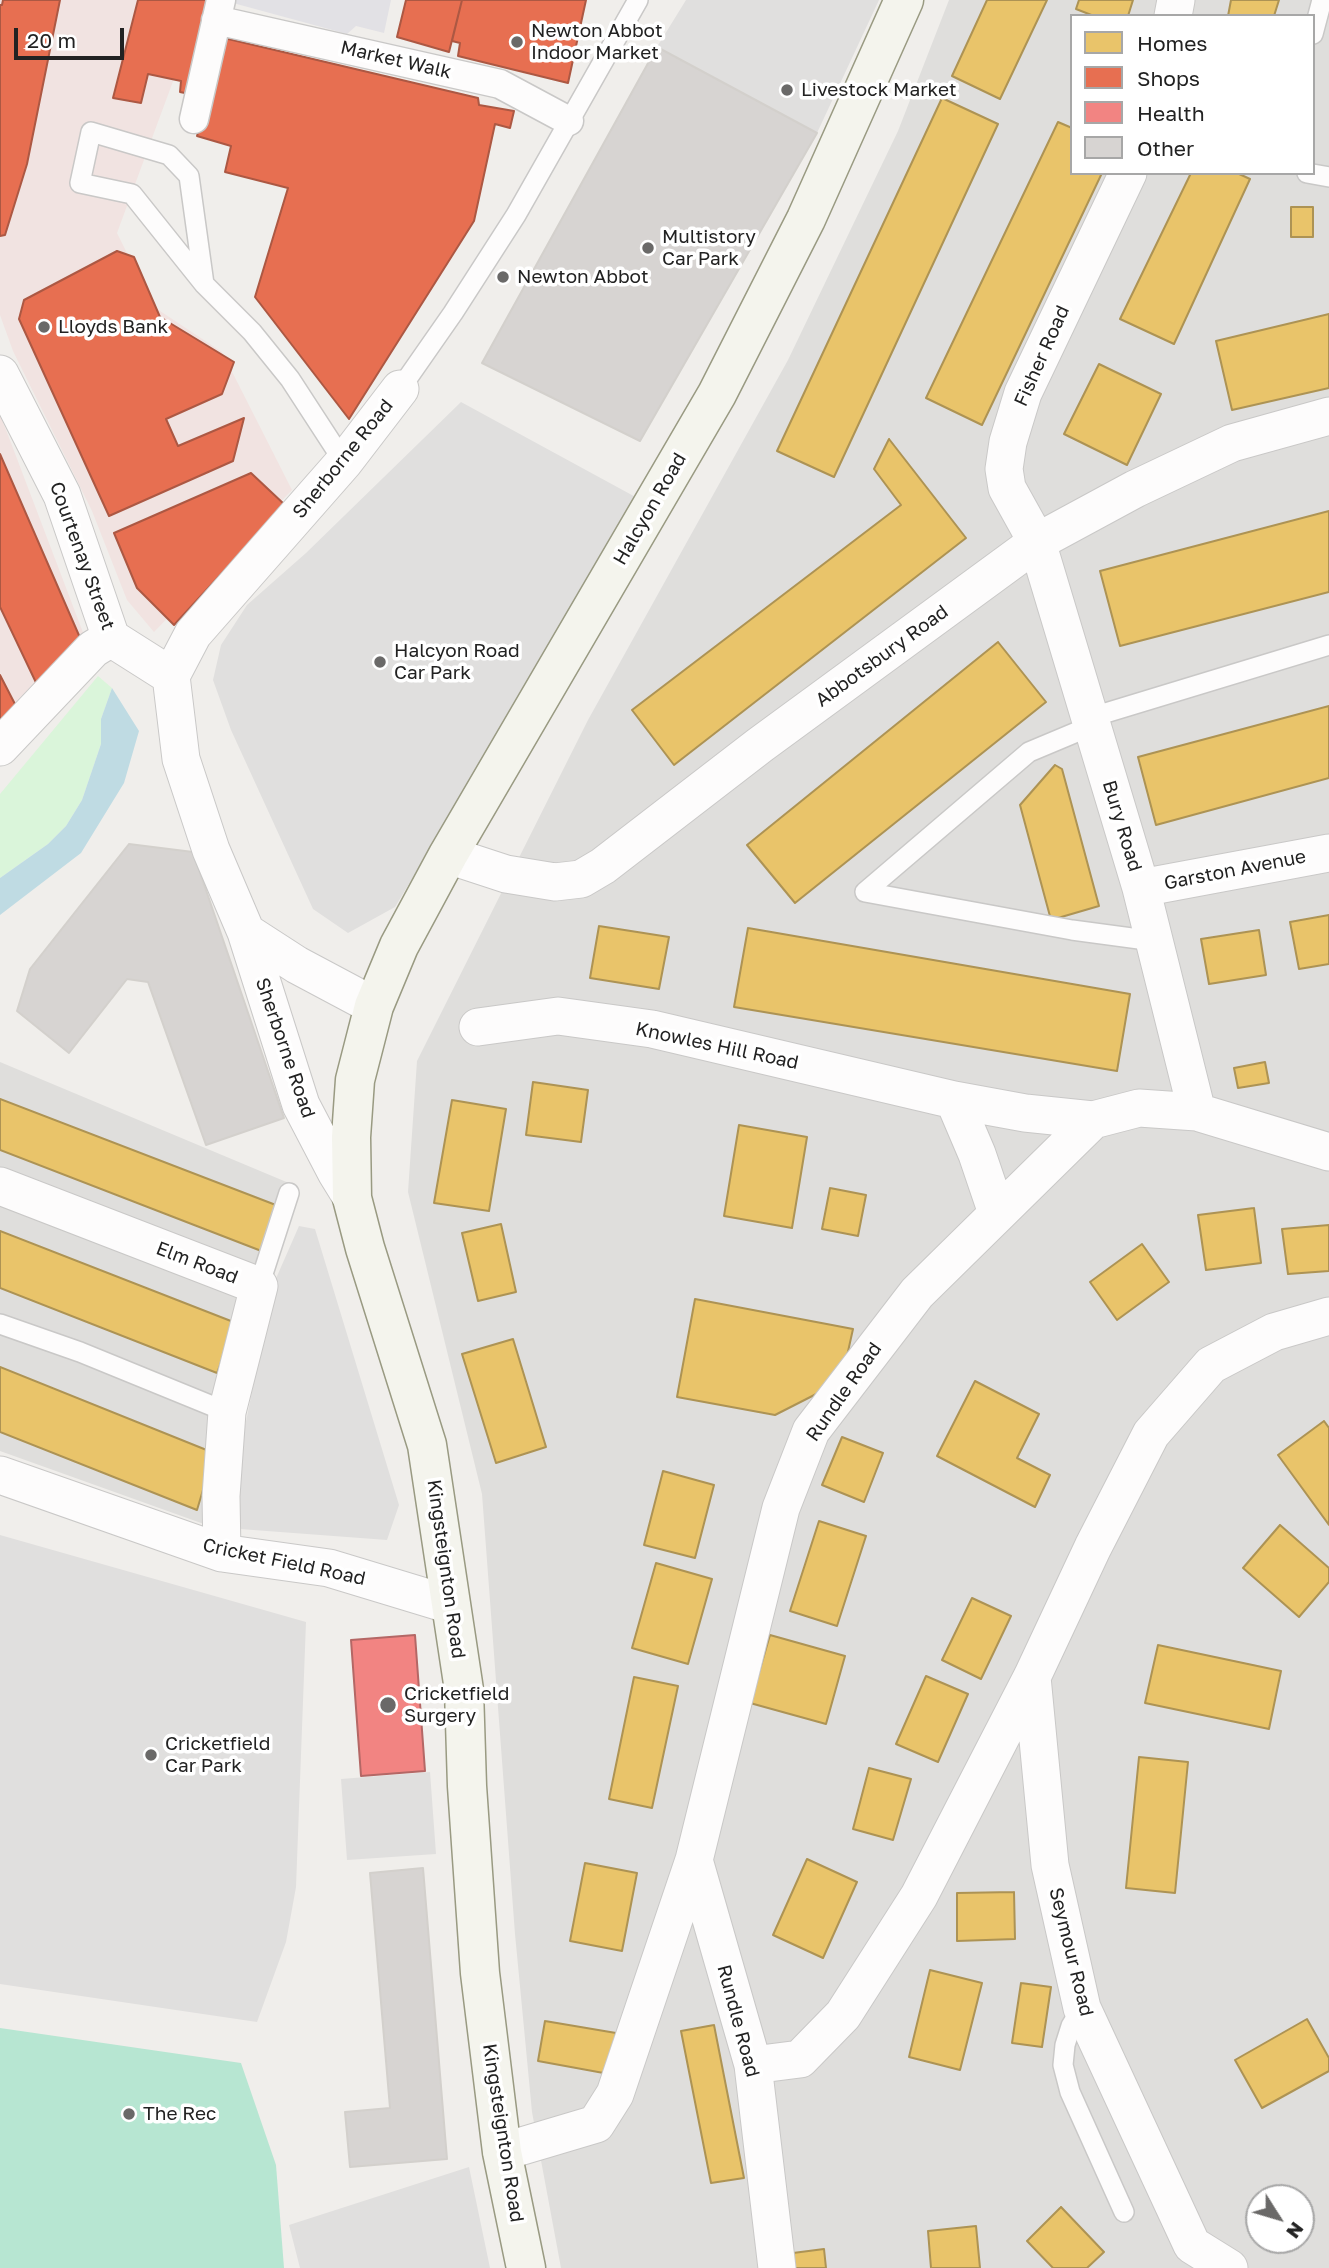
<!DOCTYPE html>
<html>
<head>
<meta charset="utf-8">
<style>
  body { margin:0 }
  #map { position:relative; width:1329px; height:2268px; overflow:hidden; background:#f0eeeb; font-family:"Golos Text",sans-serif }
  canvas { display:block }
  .legend { position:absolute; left:1070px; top:14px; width:245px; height:161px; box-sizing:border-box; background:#fff; border:2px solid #a7a7a7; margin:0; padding:9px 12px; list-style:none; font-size:21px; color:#222 }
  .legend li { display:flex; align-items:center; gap:14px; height:35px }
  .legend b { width:35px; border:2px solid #a7a7a7 }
  .north { position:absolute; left:1245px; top:2184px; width:70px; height:70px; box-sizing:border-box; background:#fff; border:2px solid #a7a7a7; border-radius:50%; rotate:127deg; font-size:19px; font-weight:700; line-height:28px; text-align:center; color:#222 }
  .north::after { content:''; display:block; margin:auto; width:24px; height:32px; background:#6a6968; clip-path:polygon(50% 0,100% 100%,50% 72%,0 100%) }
  .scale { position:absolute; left:14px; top:28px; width:110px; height:32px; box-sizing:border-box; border:4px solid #222; border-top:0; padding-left:9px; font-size:21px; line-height:24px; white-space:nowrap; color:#222; -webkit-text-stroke:5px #fff; paint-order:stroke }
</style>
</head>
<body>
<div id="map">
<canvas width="1329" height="2268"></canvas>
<ul class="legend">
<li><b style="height:19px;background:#e9c46a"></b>Homes</li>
<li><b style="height:19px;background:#e76f51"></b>Shops</li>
<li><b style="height:19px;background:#f28482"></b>Health</li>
<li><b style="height:19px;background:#d7d4d2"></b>Other</li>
</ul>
<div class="north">N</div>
<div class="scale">20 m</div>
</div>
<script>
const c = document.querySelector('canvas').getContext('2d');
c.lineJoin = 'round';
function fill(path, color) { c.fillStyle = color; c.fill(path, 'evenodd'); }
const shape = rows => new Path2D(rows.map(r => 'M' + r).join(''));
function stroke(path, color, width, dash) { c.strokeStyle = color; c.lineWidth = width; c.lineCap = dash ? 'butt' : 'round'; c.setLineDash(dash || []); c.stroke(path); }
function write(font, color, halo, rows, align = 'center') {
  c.font = font + ' "Golos Text",sans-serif'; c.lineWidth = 7; c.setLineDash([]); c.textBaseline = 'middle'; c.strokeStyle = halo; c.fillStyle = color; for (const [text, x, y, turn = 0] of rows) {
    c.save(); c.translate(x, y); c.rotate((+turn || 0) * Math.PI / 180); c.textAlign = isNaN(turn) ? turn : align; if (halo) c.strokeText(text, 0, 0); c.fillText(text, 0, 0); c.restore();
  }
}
fill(shape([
  [949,0,1329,0,1329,2268,561,2268,532,2112,515,1934,482,1494,408,1192,417,1061,588,720,788,360,898,131],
  [1072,16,1313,16,1313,173,1072,173],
  [1259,2198,1301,2198,1301,2240,1259,2240],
  [0,1062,296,1186,269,1267,242,1378,229,1533,0,1451]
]), '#dfdedc');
fill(shape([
  [0,0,203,0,117,233,154,307,222,352,292,490,154,632,127,600,92,511,13,351,0,315],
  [0,414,87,643,0,734]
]), '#f1e3e1');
fill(shape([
  [98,676,112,688,101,719,101,744,82,800,66,826,48,844,0,878,0,794]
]), '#daf5da');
fill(shape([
  [0,2028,241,2063,276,2165,284,2268,0,2268]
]), '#b7e6d2');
fill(shape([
  [686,0,879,0,817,133,657,47],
  [461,402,641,500,395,907,348,933,313,909,231,730,213,680,221,645,247,605,306,553],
  [299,1226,315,1229,399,1505,387,1540,240,1529,240,1451,274,1283],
  [0,1535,306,1622,296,1887,286,1942,257,2022,0,1984],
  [430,1772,436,1854,347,1860,341,1779],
  [469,2167,490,2268,300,2268,289,2225]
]), '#e0dfde');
fill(shape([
  [222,0,391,0,384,33,356,26,347,34]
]), '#e2e1e5');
fill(shape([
  [112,688,139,731,124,783,81,853,0,915,0,878,48,844,66,826,82,800,101,744,101,719]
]), '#bfdbe3');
const homes = shape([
  [987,0,1047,0,1000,99,952,76,987,0],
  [1079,0,1133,0,1128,16,1094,16,1076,9,1079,0],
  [1231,0,1279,0,1274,16,1228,16,1231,0],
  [942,98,998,124,834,477,777,451,942,98],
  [1058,122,1072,128,1072,173,1102,173,982,425,926,398,1058,122],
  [1191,173,1237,173,1250,179,1174,344,1120,319,1191,173],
  [1291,207,1313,207,1313,237,1291,237,1291,207],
  [1329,314,1329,388,1232,410,1216,341,1329,314],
  [1099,364,1161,394,1127,465,1064,434,1099,364],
  [889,439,966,538,674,765,632,710,901,505,874,469,889,439],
  [1329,511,1329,592,1120,646,1100,571,1329,511],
  [998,642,1046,702,795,903,747,845,998,642],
  [1329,706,1329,778,1156,825,1138,757,1329,706],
  [1055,765,1062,769,1099,906,1051,920,1020,805,1055,765],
  [1329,915,1329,964,1299,969,1290,922,1329,915],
  [599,926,669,937,659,989,590,978,599,926],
  [748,928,1130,994,1117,1071,734,1007,748,928],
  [1259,930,1266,975,1209,984,1201,939,1259,930],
  [1265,1062,1269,1083,1238,1088,1234,1068,1265,1062],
  [533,1082,588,1090,581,1142,526,1135,533,1082],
  [0,1099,281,1207,264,1252,0,1150,0,1099],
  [452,1100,506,1109,489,1211,434,1203,452,1100],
  [739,1125,807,1137,792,1228,724,1216,739,1125],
  [830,1188,866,1195,858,1236,822,1229,830,1188],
  [1254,1208,1261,1263,1206,1270,1198,1215,1254,1208],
  [501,1224,516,1292,478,1301,462,1233,501,1224],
  [1329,1225,1329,1271,1288,1274,1282,1229,1329,1225],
  [0,1231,236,1323,217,1373,0,1288,0,1231],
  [1142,1244,1169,1282,1117,1320,1090,1282,1142,1244],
  [695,1299,853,1329,845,1365,830,1387,775,1415,677,1397,695,1299],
  [513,1339,546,1447,496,1463,462,1354,513,1339],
  [0,1367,214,1453,197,1510,0,1432,0,1367],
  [975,1381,1039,1414,1017,1458,1050,1475,1035,1507,937,1456,975,1381],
  [1324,1421,1329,1428,1329,1525,1278,1455,1324,1421],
  [842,1437,883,1453,864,1502,822,1485,842,1437],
  [663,1471,714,1485,695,1558,644,1545,663,1471],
  [819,1521,866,1536,837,1626,790,1611,819,1521],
  [1280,1525,1329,1568,1329,1582,1299,1617,1243,1568,1280,1525],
  [656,1563,712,1579,688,1664,632,1648,656,1563],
  [972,1598,1011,1616,981,1679,942,1660,972,1598],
  [770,1635,845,1656,826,1724,750,1703,770,1635],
  [1158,1645,1281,1671,1269,1729,1145,1703,1158,1645],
  [926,1676,968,1694,938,1762,896,1744,926,1676],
  [634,1677,678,1686,652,1808,609,1799,634,1677],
  [1139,1757,1188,1762,1175,1893,1126,1888,1139,1757],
  [869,1768,911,1779,893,1840,853,1829,869,1768],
  [807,1859,857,1882,823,1958,773,1935,807,1859],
  [585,1863,637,1873,622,1951,570,1941,585,1863],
  [1014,1892,1015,1939,957,1941,957,1893,1014,1892],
  [930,1970,982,1983,960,2070,909,2057,930,1970],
  [1021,1983,1051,1987,1042,2047,1012,2043,1021,1983],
  [1307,2019,1329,2058,1329,2071,1262,2108,1235,2060,1307,2019],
  [545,2021,616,2033,609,2074,538,2061,545,2021],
  [714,2025,744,2178,711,2183,681,2031,714,2025],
  [1061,2207,1104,2252,1087,2268,1053,2268,1027,2241,1061,2207],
  [976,2226,980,2268,931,2268,928,2231,976,2226],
  [824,2249,826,2268,795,2268,793,2253,824,2249]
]);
fill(homes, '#e9c46a');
stroke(homes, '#ad9354', 2);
const shops = shape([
  [3,0,60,0,27,164,5,235,0,236,0,5,2,5,3,0],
  [138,0,216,0,207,34,478,98,479,105,514,111,510,128,495,124,474,221,349,419,255,297,288,188,225,172,231,146,197,136,210,92,194,95,180,92,181,81,148,74,141,103,113,98,138,0],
  [406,0,462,0,449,52,397,37,406,0],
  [462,0,586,0,568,83,458,56,460,43,452,41,462,0],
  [117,251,134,257,160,317,234,362,222,394,166,419,178,446,244,418,233,461,109,516,19,319,24,300,117,251],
  [0,454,81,640,40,691,0,607,0,454],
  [251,473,285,505,174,625,137,588,114,533,251,473],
  [0,675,17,708,0,726,0,675]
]);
fill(shops, '#e76f51');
stroke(shops, '#ac5843', 2);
const health = shape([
  [415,1635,425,1771,361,1776,351,1640,415,1635]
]);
fill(health, '#f28482');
stroke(health, '#b46765', 2);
const building = shape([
  [657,47,817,133,640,441,482,363,657,47],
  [129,844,193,852,284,1118,206,1145,148,982,127,979,69,1053,17,1011,30,969,129,844],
  [423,1868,447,2159,350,2167,345,2112,390,2108,370,1873,423,1868]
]);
fill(building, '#d7d4d2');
stroke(building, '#d3d0cc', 2);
const service = shape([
  [1313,34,1322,0],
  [1307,173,1329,177],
  [204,284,189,176,169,155,91,132,80,183,132,194,204,284,252,332,290,379,344,462],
  [400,389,453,313,516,215,638,0],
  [1089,718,1329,645],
  [1091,726,1029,752,865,892,1072,930,1154,941],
  [259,1286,289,1193],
  [0,1324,80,1352,227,1412],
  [1082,2008,1071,2026,1065,2045,1063,2065,1070,2092,1124,2212]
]);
const pedestrian = shape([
  [216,20,500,84,569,121],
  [194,119,221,0]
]);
const minor = shape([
  [1173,16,1176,0],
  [1128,173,1023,393,1008,442,1004,469,1007,488,1037,542,1141,888,1197,1112],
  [0,374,62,495,111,638,171,676],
  [0,747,93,649,111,638],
  [448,855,506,874,555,882,581,879,603,866,760,745,1037,542,1135,489,1232,443,1329,416],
  [1141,888,1329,853],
  [246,932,297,965,374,1006],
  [478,1027,558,1016,652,1029,954,1100,1025,1113,1093,1120,1139,1108,1197,1112,1329,1152],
  [954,1100,977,1154,997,1213],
  [0,1186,259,1286,227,1412,221,1496,222,1553],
  [352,1198,336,1172,301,1105,246,932,211,850,181,759,171,676,193,634,344,462,400,389],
  [0,1475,222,1553,329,1568,451,1605],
  [1032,1677,1050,1865,1082,2008,1192,2245,1229,2268],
  [694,1860,753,2065,777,2268],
  [753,2065,800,2059,843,2015,919,1896,1032,1677,1093,1547,1151,1434,1211,1365,1274,1332,1329,1316],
  [502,2152,596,2124,615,2094,694,1860,781,1508,811,1431,917,1293,1093,1120]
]);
const secondary = shape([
  [526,2268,502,2152,480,1973,467,1786,464,1690,427,1445,365,1248,352,1198,351,1137,355,1080,374,1006,399,946,448,855,717,394,806,219,904,0]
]);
stroke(service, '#c9c8c7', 22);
stroke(pedestrian, '#c9c8c7', 31);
stroke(minor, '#c9c8c7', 39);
stroke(secondary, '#999a82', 41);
stroke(service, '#fdfcfc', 19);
stroke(pedestrian, '#fdfcfc', 28);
stroke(minor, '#fdfcfc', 37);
stroke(secondary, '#f4f4ed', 38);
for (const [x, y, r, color] of [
  [517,42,7,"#6a6968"],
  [787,90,7,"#6a6968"],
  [648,248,7,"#6a6968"],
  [503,277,7,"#6a6968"],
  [44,327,7,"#6a6968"],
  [380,662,7,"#6a6968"],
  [388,1705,9,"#6a6968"],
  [151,1755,7,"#6a6968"],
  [129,2114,7,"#6a6968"]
]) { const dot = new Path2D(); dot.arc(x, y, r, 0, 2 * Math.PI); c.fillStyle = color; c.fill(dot); stroke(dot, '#fff', 2.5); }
write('19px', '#222', '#fff', [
  ["Newton Abbot",531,31],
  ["Indoor Market",531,53],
  ["Livestock Market",801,90],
  ["Multistory",662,237],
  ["Car Park",662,259],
  ["Newton Abbot",517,277],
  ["Lloyds Bank",58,327],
  ["Halcyon Road",394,651],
  ["Car Park",394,673],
  ["Cricketfield",404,1694],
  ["Surgery",404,1716],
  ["Cricketfield",165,1744],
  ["Car Park",165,1766],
  ["The Rec",143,2114]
], 'left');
write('19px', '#222', '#fff', [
  ["Market Walk",396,60,13],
  ["Fisher Road",1042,356,-66],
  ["Sherborne Road",343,459,-51],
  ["Halcyon Road",650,509,-60],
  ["Courtenay Street",82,556,70],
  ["Abbotsbury Road",882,656,-36],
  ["Bury Road",1122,826,73],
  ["Garston Avenue",1235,870,-11],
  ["Knowles Hill Road",717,1046,12],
  ["Sherborne Road",285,1048,71],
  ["Elm Road",197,1263,21],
  ["Rundle Road",844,1392,-55],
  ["Cricket Field Road",284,1562,12],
  ["Kingsteignton Road",446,1569,82],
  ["Seymour Road",1071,1952,76],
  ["Rundle Road",738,2021,75],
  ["Kingsteignton Road",503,2133,81]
]);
</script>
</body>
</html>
